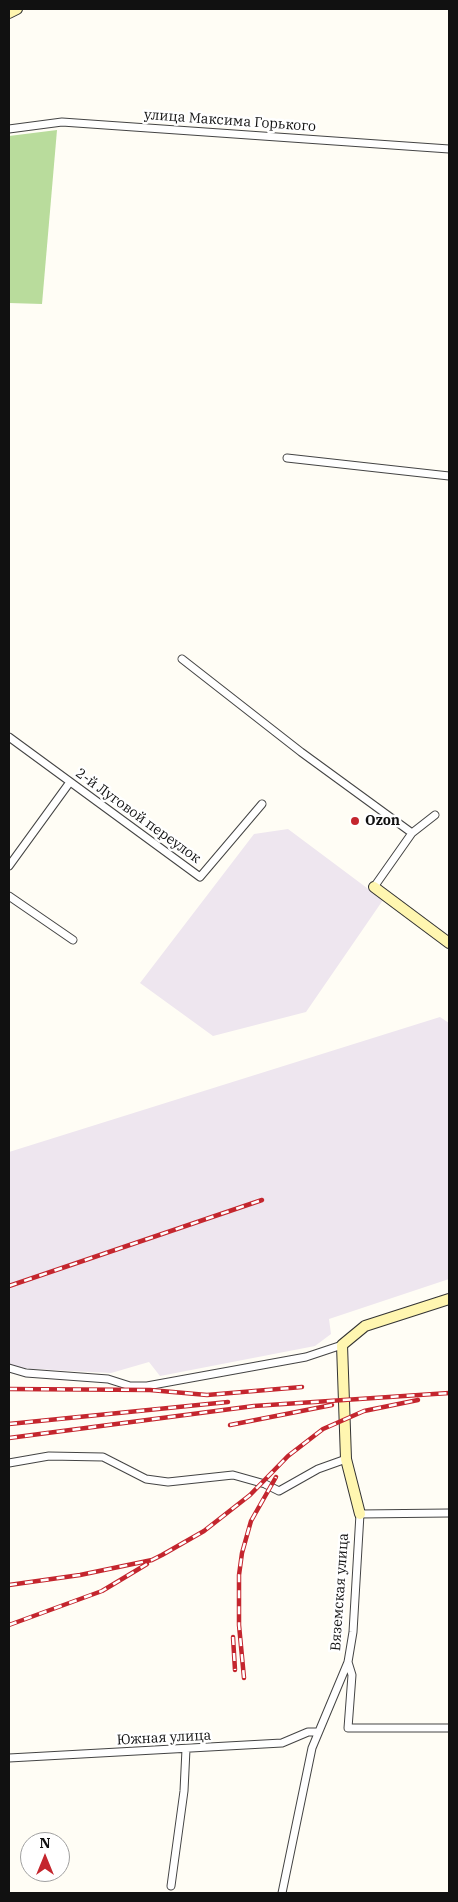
<!DOCTYPE html>
<html>
<head>
<meta charset="utf-8">
<style>
  body { margin:0 }
  #map { position:relative; width:458px; height:1902px; overflow:hidden; background:#fffdf5; font-family:"IBM Plex Serif",serif }
  canvas { display:block }
  .frame { position:absolute; inset:0; border:10px solid #111; pointer-events:none }
  .north { position:absolute; left:20px; top:1832px; width:50px; height:50px; box-sizing:border-box; background:#fff; border:1px solid #a0a0a0; border-radius:50%; rotate:0deg; font-size:14px; font-weight:700; line-height:20px; text-align:center; color:#111 }
  .north::after { content:''; display:block; margin:auto; width:18px; height:22px; background:#c4262e; clip-path:polygon(50% 0,100% 100%,50% 72%,0 100%) }
</style>
</head>
<body>
<div id="map">
<canvas width="458" height="1902"></canvas>
<div class="frame"></div>
<div class="north">N</div>
</div>
<script>
const c = document.querySelector('canvas').getContext('2d');
c.lineJoin = 'round';
function fill(path, color) { c.fillStyle = color; c.fill(path, 'evenodd'); }
const shape = rows => new Path2D(rows.map(r => 'M' + r).join(''));
function stroke(path, color, width, dash) { c.strokeStyle = color; c.lineWidth = width; c.lineCap = dash ? 'butt' : 'round'; c.setLineDash(dash || []); c.stroke(path); }
function write(font, color, halo, rows, align = 'center') {
  c.font = font + ' "IBM Plex Serif",serif'; c.lineWidth = 5; c.setLineDash([]); c.textBaseline = 'middle'; c.strokeStyle = halo; c.fillStyle = color; for (const [text, x, y, turn = 0] of rows) {
    c.save(); c.translate(x, y); c.rotate((+turn || 0) * Math.PI / 180); c.textAlign = isNaN(turn) ? turn : align; if (halo) c.strokeText(text, 0, 0); c.fillText(text, 0, 0); c.restore();
  }
}
fill(shape([
  [288,829,383,900,306,1012,213,1036,140,983,254,834],
  [440,1017,449,1023,449,1279,329,1319,331,1334,315,1346,160,1376,149,1362,111,1373,15,1368,9,1372,9,1152]
]), '#eee6ef');
fill(shape([
  [57,130,42,304,9,303,9,136]
]), '#b9dc9c');
const street = shape([
  [9,129,62,122,449,149],
  [287,458,449,476],
  [182,659,301,752,412,833],
  [9,737,200,877,262,804],
  [9,866,70,782],
  [374,887,412,833,435,815],
  [9,896,73,940],
  [9,1368,26,1373,108,1379,130,1386,147,1386,306,1357,342,1345],
  [9,1463,49,1456,103,1457,146,1479,168,1482,233,1475,265,1484,279,1491,318,1469,346,1459],
  [348,1662,352,1675,348,1728,449,1728],
  [9,1758,282,1743,308,1732,317,1732],
  [171,1886,184,1791,186,1749],
  [282,1893,312,1748,348,1662,353,1632,360,1514,449,1513]
]);
const secondary = shape([
  [9,13,17,9],
  [374,887,449,943],
  [360,1514,346,1459,342,1345,365,1326,449,1299]
]);
stroke(street, '#444', 9);
stroke(secondary, '#333', 12);
stroke(street, '#fff', 7);
stroke(secondary, '#fff6b0', 10);
const rail = shape([
  [9,1286,262,1200],
  [9,1389,150,1390,207,1395,302,1387],
  [9,1424,228,1402],
  [230,1425,332,1405],
  [9,1438,254,1406,449,1393],
  [9,1585,80,1575,152,1560,162,1555,204,1531,250,1495,288,1456,323,1429,364,1411,418,1400],
  [9,1625,102,1591,147,1564],
  [233,1637,235,1670],
  [244,1678,239,1625,239,1575,242,1553,251,1521,276,1477]
]);
stroke(rail, '#c4262e', 4.5);
stroke(rail, '#fff', 2.5, [8]);
for (const [x, y, r, color] of [
  [355,821,5,"#c4262e"]
]) { const dot = new Path2D(); dot.arc(x, y, r, 0, 2 * Math.PI); c.fillStyle = color; c.fill(dot); stroke(dot, '#fff', 2); }
write('14px', '#111', '#fff', [
  ["улица Максима Горького",230,121,4],
  ["2-й Луговой переулок",138,816,36],
  ["Вяземская улица",340,1592,-86],
  ["Южная улица",164,1738,-3]
]);
write('bold 14px', '#111', '#fff', [
  ["Ozon",365,821]
], 'left');
</script>
</body>
</html>
